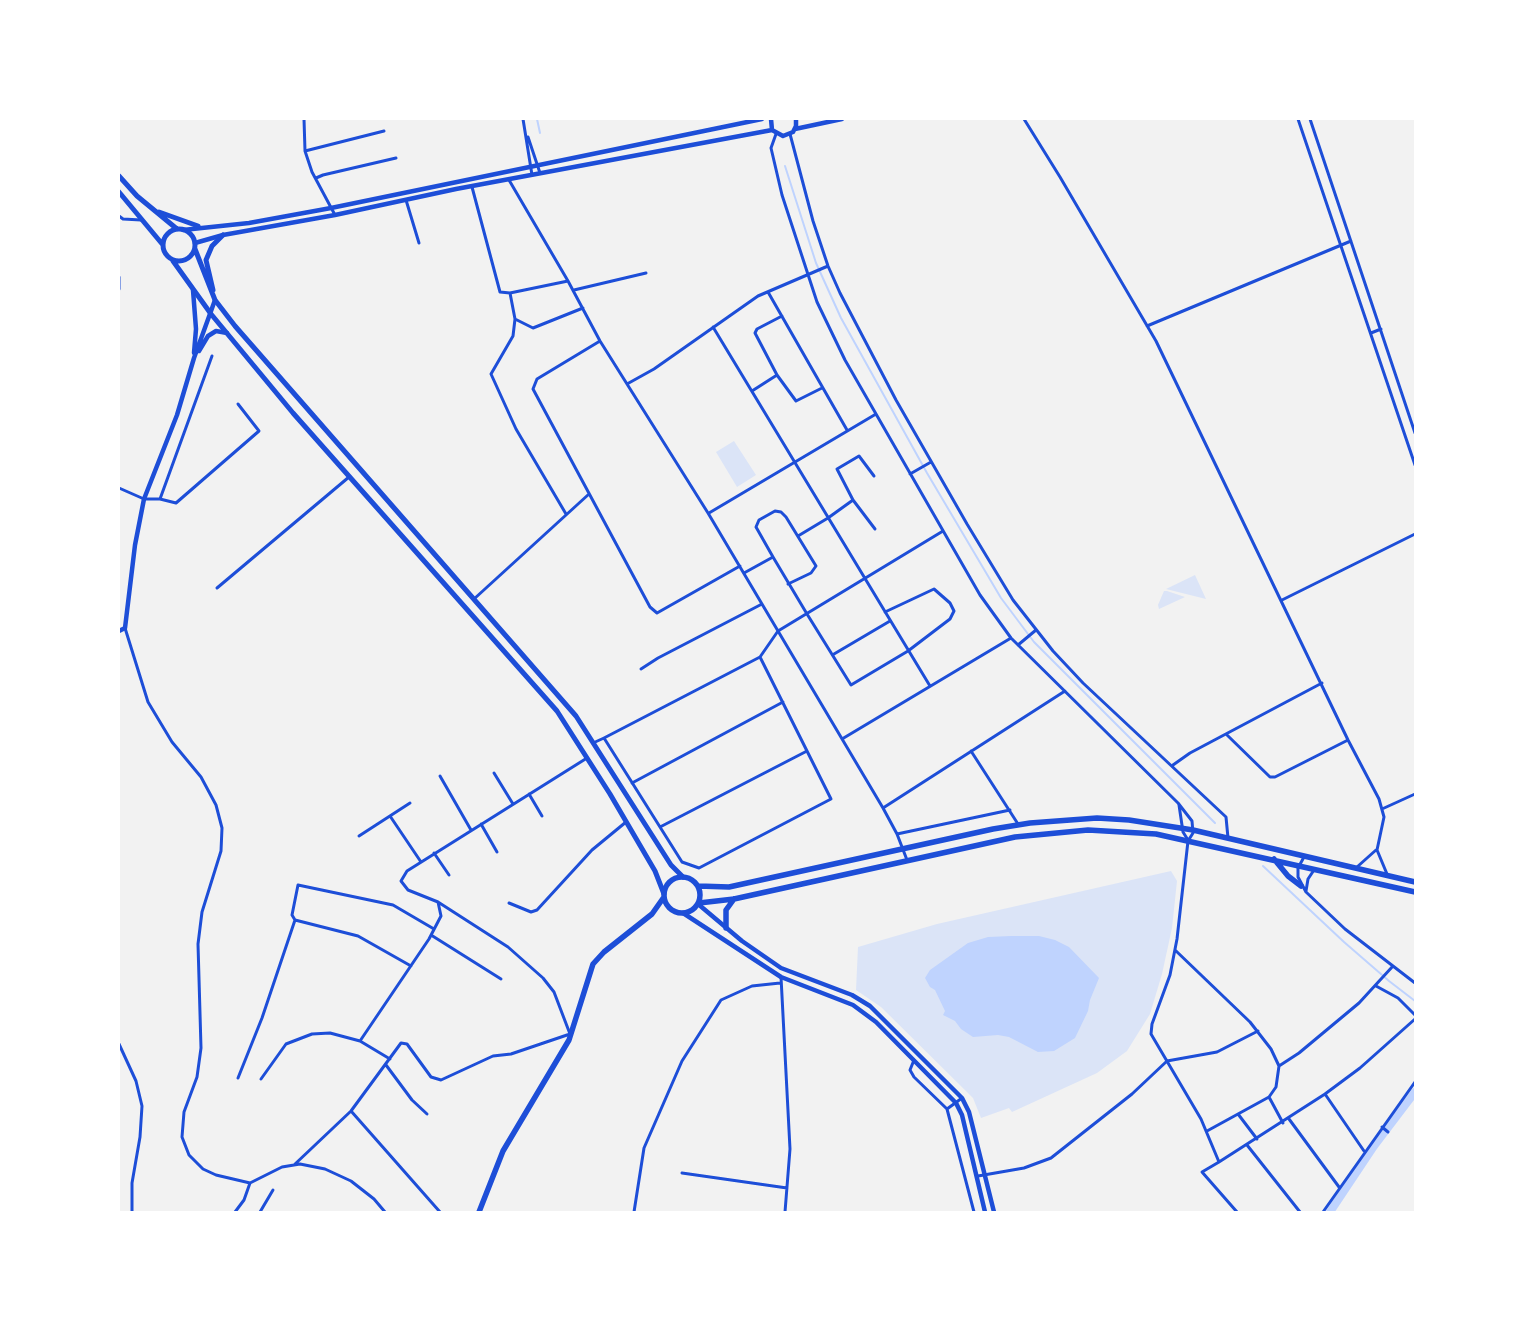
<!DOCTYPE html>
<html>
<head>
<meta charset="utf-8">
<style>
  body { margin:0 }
  #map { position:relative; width:1534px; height:1331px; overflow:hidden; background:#f2f2f2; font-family:"PT Sans",sans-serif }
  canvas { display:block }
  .frame { position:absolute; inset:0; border:120px solid #fff; pointer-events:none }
</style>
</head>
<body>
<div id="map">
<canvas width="1534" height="1331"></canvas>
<div class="frame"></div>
</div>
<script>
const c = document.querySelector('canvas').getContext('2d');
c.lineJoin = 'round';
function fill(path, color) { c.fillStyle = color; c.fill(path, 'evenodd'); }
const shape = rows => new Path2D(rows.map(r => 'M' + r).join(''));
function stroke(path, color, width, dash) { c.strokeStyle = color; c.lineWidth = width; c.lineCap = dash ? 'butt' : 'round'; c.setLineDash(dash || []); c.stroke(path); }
fill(shape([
  [734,441,756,475,737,487,716,452],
  [1195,575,1206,599,1166,589],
  [1164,591,1167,591,1185,597,1159,609,1158,605],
  [1171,871,1177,881,1172,928,1162,974,1150,1014,1127,1051,1097,1073,1012,1112,1009,1108,981,1118,973,1098,881,1007,856,990,858,947,937,924]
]), '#dbe4f7');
fill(shape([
  [1011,936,1039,936,1055,940,1069,947,1099,978,1090,1000,1088,1011,1075,1038,1054,1051,1038,1052,1009,1037,998,1035,973,1037,961,1029,955,1021,943,1015,945,1011,935,990,930,987,925,978,930,970,968,943,988,937]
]), '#bfd3fe');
stroke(shape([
  [537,119,540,133],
  [785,166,816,263,841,318,927,473,1001,598,1034,642,1215,823],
  [1263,866,1344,942,1389,981,1415,1001]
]), '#bfd3fe', 2);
stroke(shape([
  [1330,1212,1374,1146,1415,1092]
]), '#bfd3fe', 8);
stroke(shape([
  [304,119,305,151,312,172,335,215],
  [523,119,532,175],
  [1024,119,1060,177,1156,341,1348,740,1379,799,1384,817,1377,850,1387,874],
  [1298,119,1415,465],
  [1310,119,1415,433],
  [776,134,771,148,782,195,817,302,845,360,980,595,1011,638,1178,803,1192,821,1193,833,1188,841,1177,939,1170,975,1152,1024,1151,1034,1201,1119,1219,1162,1325,1094,1364,1151],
  [790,134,813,221,828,266,840,293,896,400,967,524,1013,600,1053,651,1083,683,1226,817,1228,838],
  [528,137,540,173],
  [305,151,384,131],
  [316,178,323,175,396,158],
  [509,180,568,281,600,341,708,513,883,808,897,834,907,860],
  [472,187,500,292,510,293,568,281],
  [406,200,419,243],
  [119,216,123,219,141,220],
  [119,277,119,289],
  [574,290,646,273],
  [768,292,847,430],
  [510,293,515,319,513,336,491,374,516,429,566,514],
  [515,319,533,328,583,308],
  [1147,326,1351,241],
  [713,327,930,686],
  [1371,333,1381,329],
  [600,341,537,379,533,389,650,607,657,613,740,566],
  [777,375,796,401,822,388],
  [627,384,654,369,758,296,828,266],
  [752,391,777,375,755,333,757,329,782,316],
  [910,474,931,462],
  [874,476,859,456,837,469,853,500,875,529],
  [119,488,144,499,160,499,176,503,259,431,238,404],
  [160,499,212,356],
  [709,513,876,414],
  [798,536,828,518,853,500],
  [744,573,773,557],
  [788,584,811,573,816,566,786,517,781,512,775,511,759,520,756,527,773,557,807,614,851,685,908,651,950,619,954,611,950,603,934,589,885,612],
  [217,588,349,477],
  [474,599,589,494],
  [1282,600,1415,534],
  [125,628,148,702,172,742,201,777,216,805,222,828,221,851,202,912,198,944,201,1048,197,1077,184,1112,182,1137,189,1155,203,1169,216,1175,250,1183,282,1167,300,1164,325,1169,351,1181,374,1199,385,1212],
  [1018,645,1036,630],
  [834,654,890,621],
  [760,657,831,799,699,868,682,862,604,738,760,657,778,631,943,531],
  [641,669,658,658,762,604],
  [1226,734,1270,777,1275,777,1348,740],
  [842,739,1011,638],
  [593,743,604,738],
  [971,751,1018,824],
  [1173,765,1190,753,1322,683],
  [494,773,513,804],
  [440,776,471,830],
  [632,783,783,702],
  [529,794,542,816],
  [1179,805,1183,832,1188,840],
  [883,808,1065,691],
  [1382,809,1415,794],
  [390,816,421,862],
  [481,824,497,852],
  [660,827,807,751],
  [897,834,1010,810],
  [359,836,410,803],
  [434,853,449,875],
  [1304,857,1298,868,1298,877,1306,892,1345,929,1415,983],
  [1357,867,1376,850],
  [1306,891,1308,879,1314,870],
  [509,903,531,912,537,910,592,850,626,822],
  [295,920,292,915,298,885,393,905,434,929],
  [431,935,501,979],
  [1175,950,1250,1022,1271,1049,1279,1066,1276,1087,1269,1097,1207,1131],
  [781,977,790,1149,785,1212],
  [1376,986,1398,998,1415,1015],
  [360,1041,429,939,441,916,438,902,408,890,401,881,407,871,587,758],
  [119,1044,136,1081,142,1106,140,1137,132,1183,132,1212],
  [914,1060,910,1070,914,1077,947,1109,974,1212],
  [386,1065,412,1100,427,1114],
  [1279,1066,1299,1053,1359,1003,1393,966],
  [238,1078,262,1018,295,920,358,936,411,966],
  [261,1079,286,1044,312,1034,330,1033,360,1041,390,1059],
  [1325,1094,1360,1068,1415,1019],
  [1269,1097,1283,1123],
  [947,1109,962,1098],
  [351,1111,440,1212],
  [1238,1114,1257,1139],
  [1289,1119,1339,1187],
  [1382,1127,1388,1132],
  [1247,1145,1300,1212],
  [1219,1162,1202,1172,1237,1212],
  [294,1165,351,1111,401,1043,407,1044,431,1077,441,1080,493,1056,511,1054,570,1034,554,992,543,978,508,947,438,902],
  [682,1173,787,1188],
  [978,1176,1024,1168,1051,1158,1132,1094,1167,1061,1217,1052,1258,1031],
  [235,1212,244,1200,250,1183],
  [260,1212,273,1190],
  [634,1212,644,1148,682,1061,721,1000,752,986,780,983],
  [1323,1212,1415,1082]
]), '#1d4ed8', 3);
stroke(shape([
  [771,119,772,130,783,136,793,132,796,126,796,119],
  [795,129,842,119],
  [183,230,249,223,331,208,762,119],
  [195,243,223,235,335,215,456,189,772,130],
  [193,290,196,329,194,353],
  [199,351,208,336,216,331,227,333],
  [119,631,125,628,135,545,144,499,177,415,194,358,215,300],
  [698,904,742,941,781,968,852,995,870,1006,962,1098,969,1112,994,1212],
  [683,913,781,977,853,1005,876,1022,956,1103,962,1115,985,1212]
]), '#1d4ed8', 4.5);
stroke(shape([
  [119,176,137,196,177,229],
  [119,192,163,245],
  [159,212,198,226],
  '163 245a16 16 0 1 1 32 0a16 16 0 1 1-32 0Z',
  [195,249,215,300,235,326,576,716,671,865,683,877],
  [173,261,211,314,293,413,557,711,610,794,655,871,664,894],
  [213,290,206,260,212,246,223,235]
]), '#1d4ed8', 5);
stroke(shape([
  [1274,859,1288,876,1301,886],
  '664 895a18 18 0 1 1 36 0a18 18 0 1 1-36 0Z',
  [698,886,729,887,993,829,1030,823,1097,818,1129,820,1193,830,1415,882],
  [699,903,734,899,1015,837,1088,830,1156,834,1415,892],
  [726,928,726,910,734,899],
  [479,1212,503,1151,569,1040,593,964,604,952,652,914,664,897]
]), '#1d4ed8', 5.5);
</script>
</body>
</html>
